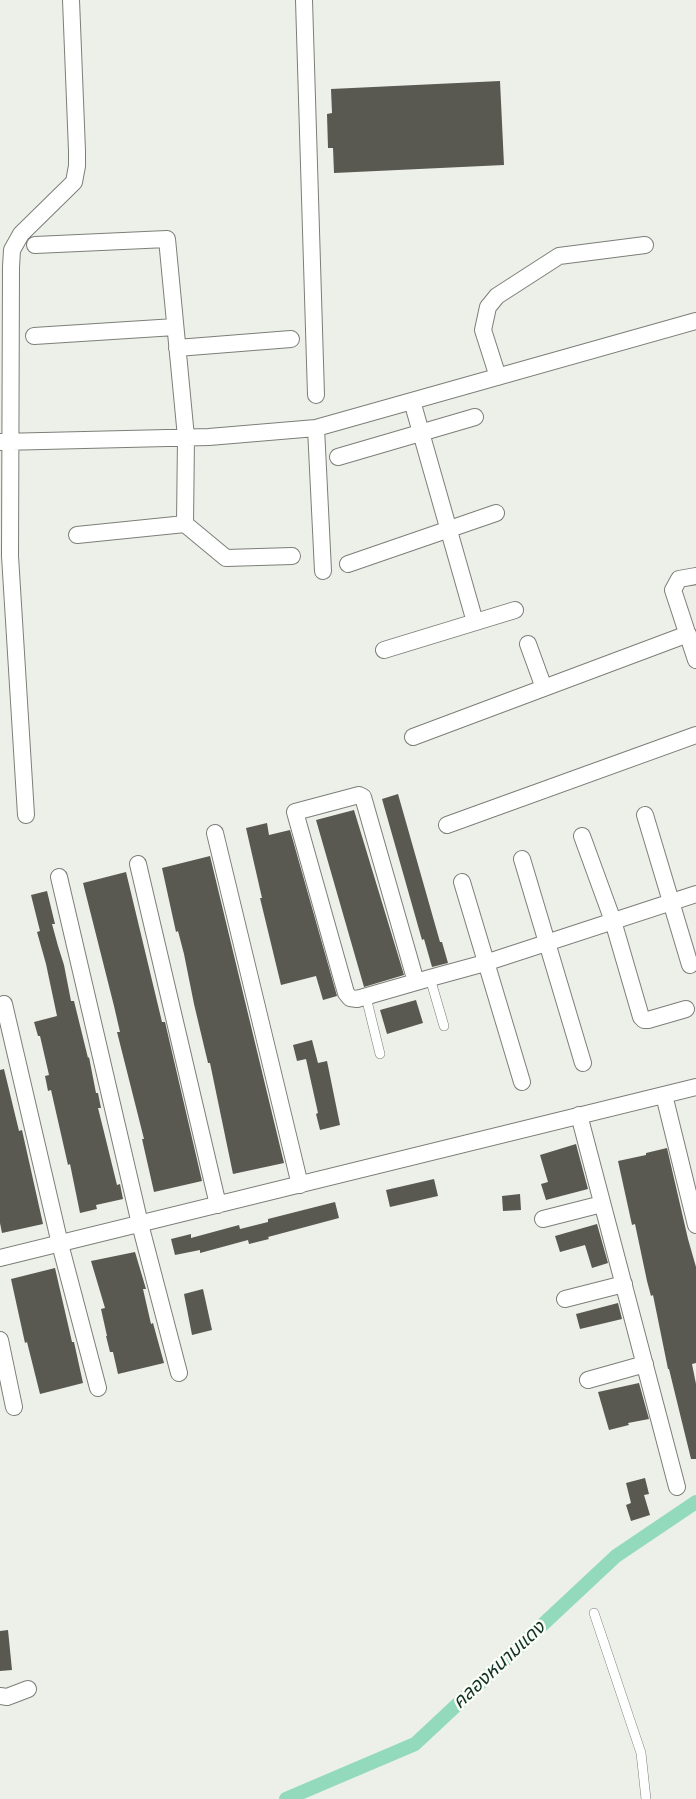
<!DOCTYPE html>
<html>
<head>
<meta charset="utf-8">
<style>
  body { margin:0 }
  canvas { display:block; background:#ecf0e8 }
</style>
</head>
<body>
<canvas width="696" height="1799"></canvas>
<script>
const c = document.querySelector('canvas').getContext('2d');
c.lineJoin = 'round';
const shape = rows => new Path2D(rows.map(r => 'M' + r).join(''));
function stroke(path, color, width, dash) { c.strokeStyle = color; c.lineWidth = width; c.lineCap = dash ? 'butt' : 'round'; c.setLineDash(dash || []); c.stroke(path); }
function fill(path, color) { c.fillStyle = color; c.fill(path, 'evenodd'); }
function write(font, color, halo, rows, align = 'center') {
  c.font = font + ' Montserrat,"Noto Sans Thai",sans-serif'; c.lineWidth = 5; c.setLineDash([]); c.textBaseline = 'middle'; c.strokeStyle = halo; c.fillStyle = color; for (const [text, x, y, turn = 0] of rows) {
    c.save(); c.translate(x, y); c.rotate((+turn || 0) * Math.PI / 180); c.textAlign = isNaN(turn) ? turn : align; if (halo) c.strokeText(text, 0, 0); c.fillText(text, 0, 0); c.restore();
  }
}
stroke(shape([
  [286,1799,415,1744,616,1556,696,1502]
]), '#93dabd', 14);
fill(shape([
  [500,81,504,165,334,173,333,148,328,148,327,114,332,113,331,89],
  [398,794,440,942,442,942,448,963,432,967,424,939,422,940,382,799],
  [354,810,404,975,364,987,316,820],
  [267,823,269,835,290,830,337,996,323,1000,316,976,281,985,260,898,262,898,246,828],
  [210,856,284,1163,233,1174,210,1063,208,1063,194,1004,184,954,178,931,176,932,162,868],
  [126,872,162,1022,165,1022,202,1181,154,1192,142,1139,144,1139,117,1032,120,1032,114,1006,83,883],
  [47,891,55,924,52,924,58,946,64,965,71,1001,74,1001,88,1058,89,1057,96,1093,98,1093,101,1108,98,1108,103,1128,117,1185,120,1184,123,1199,96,1205,97,1209,80,1213,70,1164,68,1165,51,1090,48,1091,45,1076,49,1075,40,1036,38,1036,34,1022,57,1016,46,964,37,932,40,931,31,895],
  [416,1000,423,1023,387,1034,380,1010],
  [312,1040,318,1063,327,1061,340,1125,320,1130,316,1114,318,1113,306,1059,297,1061,293,1045],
  [4,1069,19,1131,22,1130,43,1224,2,1233,0,1223,0,1070],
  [576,1144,588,1189,546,1200,541,1184,548,1182,540,1155],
  [667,1148,688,1239,696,1267,696,1363,692,1364,696,1384,696,1459,691,1459,669,1369,668,1369,653,1295,651,1296,647,1281,635,1224,632,1225,618,1161,646,1155,646,1153],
  [434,1179,438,1196,390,1207,386,1190],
  [520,1194,521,1210,503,1211,502,1196],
  [335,1202,339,1218,268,1237,269,1239,249,1244,248,1240,200,1253,200,1250,175,1255,171,1239,191,1234,191,1238,239,1225,240,1229,268,1222,268,1219],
  [597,1224,608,1263,592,1268,585,1245,560,1252,555,1236],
  [135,1252,146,1289,143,1289,151,1324,153,1323,164,1363,118,1374,113,1352,110,1352,106,1336,107,1336,101,1309,105,1308,91,1261],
  [55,1268,72,1342,74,1342,83,1383,40,1394,27,1342,25,1343,11,1279],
  [203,1289,212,1330,192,1335,184,1294],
  [618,1303,622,1319,580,1329,576,1314],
  [639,1383,649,1419,628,1423,629,1425,609,1430,598,1392],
  [645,1478,649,1494,644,1495,650,1515,631,1521,626,1505,631,1503,626,1483],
  [8,1630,12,1670,0,1671,0,1631]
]), '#595952');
const lane = shape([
  [430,978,444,1026],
  [366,997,380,1054],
  [594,1613,641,1753,646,1799]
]);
const street = shape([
  [304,0,316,395],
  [35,245,167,239,186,437,185,524,226,558,292,556],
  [34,336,175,327],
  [177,348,291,339],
  [498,377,483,330,488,307,497,296,559,256,645,245],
  [412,401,475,622],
  [316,428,323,571],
  [1,442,209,437,316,428,696,321],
  [338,457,475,417],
  [77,535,185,524],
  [348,564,496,513],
  [696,576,679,579,673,590,696,660],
  [528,644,544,688],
  [384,650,515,610],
  [413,737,688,634],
  [26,815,10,556,11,267,12,250,21,234,74,182,77,166,77,151,71,0],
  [645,815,690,965],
  [447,825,696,735],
  [215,833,300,1185],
  [582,836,613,921,641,1017,644,1020,648,1020,686,1009],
  [522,859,583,1063],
  [138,864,218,1205],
  [59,877,140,1224,179,1373],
  [462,882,522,1082],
  [416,982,363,797,359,795,295,812,346,993,350,998,357,999,430,978,485,963,696,894],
  [4,1004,60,1244,98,1388],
  [664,1095,696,1225],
  [579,1115,677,1487],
  [543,1219,602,1204],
  [0,1258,696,1087],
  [565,1299,624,1284],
  [0,1340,14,1407],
  [588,1380,645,1364],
  [0,1696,7,1697,28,1689]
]);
stroke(lane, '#7c7f78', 10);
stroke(street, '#7c7f78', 18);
stroke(lane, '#fff', 9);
stroke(street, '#fff', 16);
write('italic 19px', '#0f3125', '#fafdf5', [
  ["คลองหนามแดง",499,1665,-43]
]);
</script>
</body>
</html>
